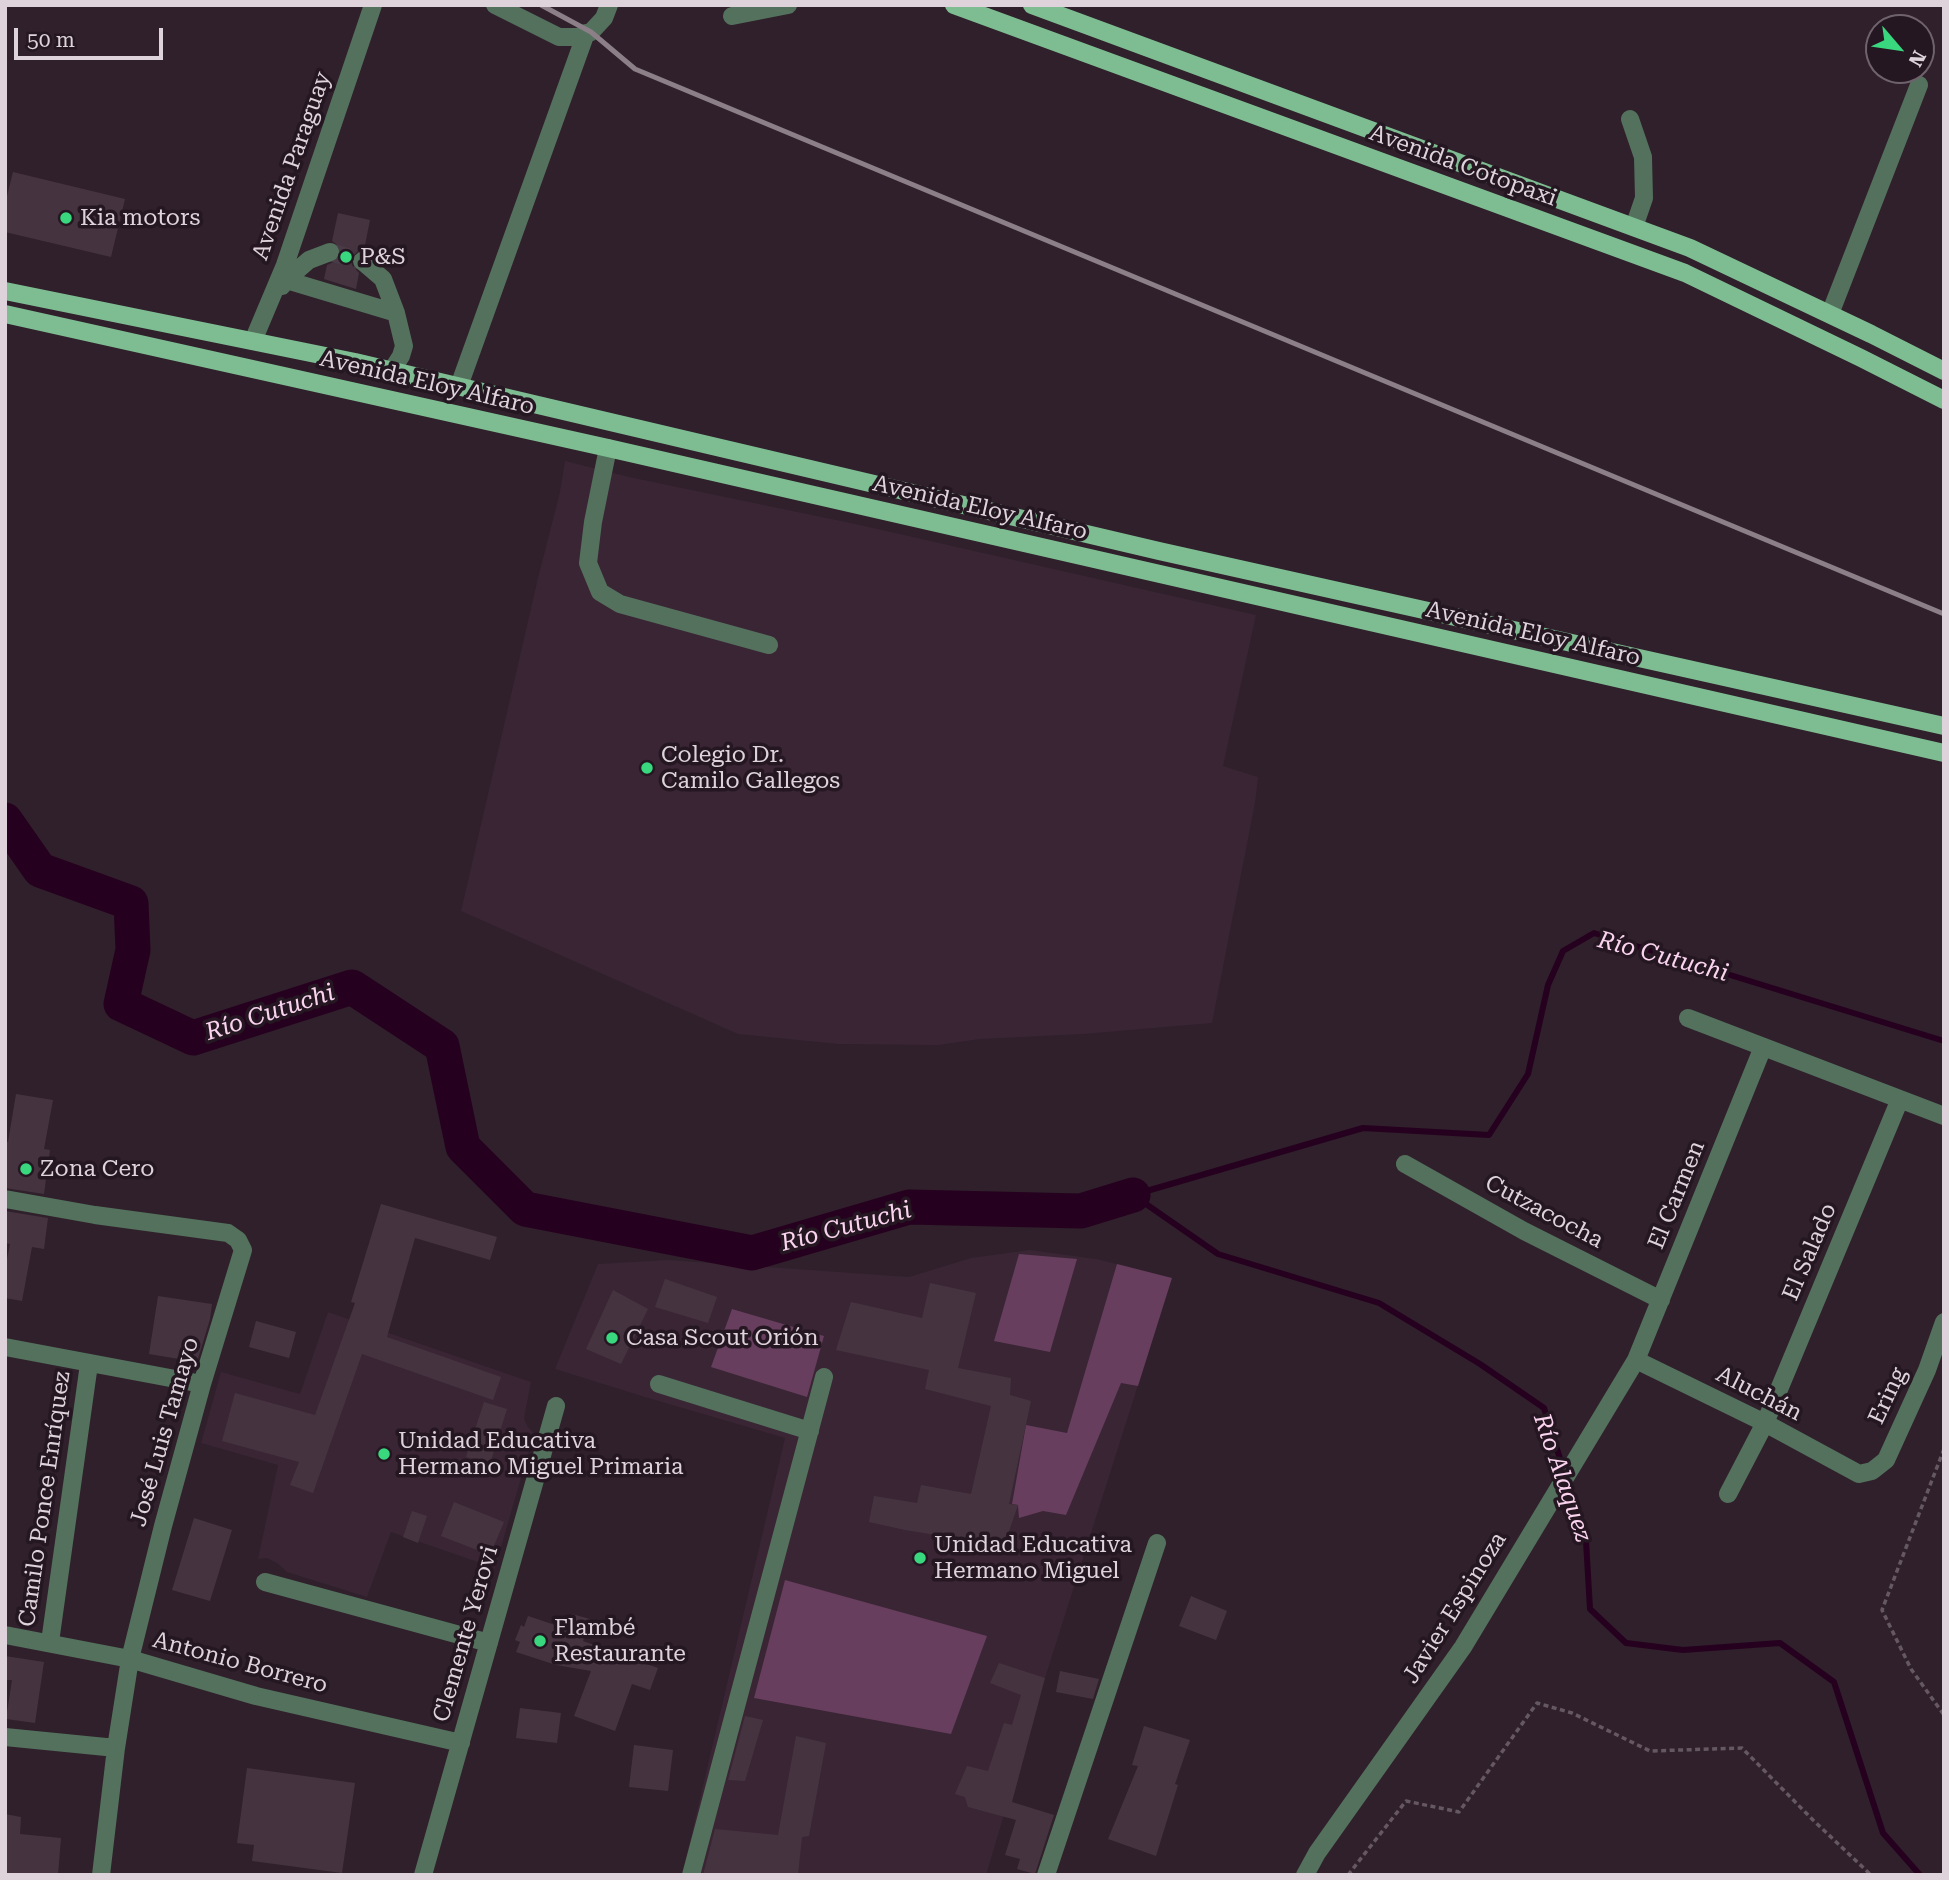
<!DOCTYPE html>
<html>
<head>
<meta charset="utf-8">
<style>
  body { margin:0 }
  #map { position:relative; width:1949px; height:1880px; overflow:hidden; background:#2f202b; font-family:"Roboto Serif",serif }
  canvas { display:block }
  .frame { position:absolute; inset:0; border:7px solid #ded3db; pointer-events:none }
  .north { position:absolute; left:1865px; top:14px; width:70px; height:70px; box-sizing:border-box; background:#251722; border:2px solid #6f626c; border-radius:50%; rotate:119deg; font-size:19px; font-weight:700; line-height:28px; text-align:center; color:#ded3db }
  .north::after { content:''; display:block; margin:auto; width:24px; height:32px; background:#39d87f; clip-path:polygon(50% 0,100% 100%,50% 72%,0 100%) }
  .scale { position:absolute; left:14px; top:28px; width:149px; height:32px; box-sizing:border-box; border:4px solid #ded3db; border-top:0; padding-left:9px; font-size:21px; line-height:24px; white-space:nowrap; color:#ded3db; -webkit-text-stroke:5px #251722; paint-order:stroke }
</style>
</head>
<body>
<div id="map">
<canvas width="1949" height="1880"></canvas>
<div class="frame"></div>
<div class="north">N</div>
<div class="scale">50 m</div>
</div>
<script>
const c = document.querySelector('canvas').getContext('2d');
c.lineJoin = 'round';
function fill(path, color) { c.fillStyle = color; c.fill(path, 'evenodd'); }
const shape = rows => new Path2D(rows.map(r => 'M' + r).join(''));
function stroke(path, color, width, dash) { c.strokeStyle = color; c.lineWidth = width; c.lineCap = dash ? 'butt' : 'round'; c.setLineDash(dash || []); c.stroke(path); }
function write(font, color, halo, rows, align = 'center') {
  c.font = font + ' "Roboto Serif",serif'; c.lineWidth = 7; c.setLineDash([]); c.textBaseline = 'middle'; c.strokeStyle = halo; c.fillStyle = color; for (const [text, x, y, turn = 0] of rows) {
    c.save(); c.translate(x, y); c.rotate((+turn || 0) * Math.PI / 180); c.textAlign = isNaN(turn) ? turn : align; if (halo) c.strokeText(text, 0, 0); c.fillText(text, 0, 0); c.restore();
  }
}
fill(shape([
  [565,461,629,477,860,525,1256,615,1223,766,1258,777,1255,803,1212,1023,1083,1034,980,1039,938,1045,838,1044,738,1034,461,911,538,578,560,492],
  [1030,1250,1096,1259,1172,1278,1045,1678,986,1875,682,1875,785,1438,645,1397,555,1369,598,1264,668,1260,909,1277,971,1258],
  [328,1312,531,1382,524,1418,527,1426,534,1433,495,1568,391,1532,367,1597,287,1572,277,1563,267,1558,258,1559,278,1465,201,1443,221,1372,300,1394]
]), '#3a2535');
fill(shape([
  [1019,1254,1077,1259,1050,1352,994,1341],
  [1117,1264,1172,1278,1138,1386,1121,1383,1066,1515,1043,1511,1019,1518,1018,1505,1012,1504,1026,1425,1067,1433],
  [732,1309,824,1336,807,1397,711,1367],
  [785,1580,987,1636,951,1734,754,1698]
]), '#673e5d');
stroke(shape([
  [1133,1195,1218,1254,1379,1303,1480,1364,1544,1408,1586,1541,1590,1609,1626,1643,1683,1650,1780,1643,1834,1682,1883,1833,1920,1875],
  [1133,1195,1363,1128,1489,1135,1528,1074,1548,985,1563,951,1594,933,1944,1041]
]), '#26001f', 6);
stroke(shape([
  [5,820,40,870,131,903,133,950,121,1004,193,1038,352,987,442,1046,463,1147,525,1209,752,1253,909,1207,1081,1211,1133,1195]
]), '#26001f', 35);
fill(shape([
  [13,172,125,199,111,257,5,232,5,204],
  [338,213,370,220,364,250,358,251,351,258,352,265,359,273,356,289,324,279,327,265,338,260,341,254,340,247,332,241],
  [16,1094,53,1100,44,1149,50,1150,44,1194,5,1188,5,1141,8,1142],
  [381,1204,497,1237,490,1260,415,1238,387,1337,501,1377,493,1400,362,1354,313,1493,290,1485,299,1462,222,1441,235,1393,315,1415,355,1303,351,1302],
  [5,1211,48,1218,44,1249,32,1247,22,1301,5,1298,5,1269,10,1244,5,1243],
  [665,1279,717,1297,708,1323,655,1307],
  [930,1283,976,1293,958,1368,1011,1378,1010,1395,1031,1401,1009,1504,1018,1505,1005,1543,998,1545,905,1530,869,1522,874,1496,917,1503,921,1485,971,1494,991,1406,925,1389,929,1370,836,1350,851,1302,922,1318],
  [613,1290,648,1309,621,1364,586,1349],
  [158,1296,212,1304,210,1319,197,1362,149,1354],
  [256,1321,296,1332,289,1358,249,1347],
  [484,1402,507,1409,490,1464,466,1457],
  [454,1502,504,1522,490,1555,441,1536],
  [412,1511,427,1516,418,1543,403,1537],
  [194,1518,232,1530,210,1601,172,1590],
  [1191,1596,1227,1611,1216,1640,1179,1626],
  [572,1614,590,1619,583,1641,658,1668,650,1690,632,1684,615,1731,574,1716,591,1671,556,1665,516,1652,520,1642,515,1640,521,1625,524,1627,528,1616,567,1629],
  [5,1656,44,1662,35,1723,6,1719,12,1680,5,1680],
  [999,1663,1045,1678,1012,1802,1054,1815,1035,1874,1017,1869,1020,1859,1005,1855,1016,1820,968,1807,965,1797,955,1794,967,1766,988,1771,1004,1723,1012,1725,1021,1695,990,1683],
  [1060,1671,1099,1679,1093,1699,1056,1692],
  [520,1708,561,1713,557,1743,516,1738],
  [745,1716,763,1720,745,1781,728,1780],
  [1144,1726,1190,1740,1175,1784,1178,1785,1156,1856,1108,1839,1138,1766,1132,1765],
  [796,1736,826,1743,809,1836,802,1837,798,1875,703,1875,715,1829,778,1835],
  [634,1745,673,1750,668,1791,629,1787],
  [247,1768,355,1783,342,1873,252,1861,254,1845,237,1843],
  [5,1814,21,1817,20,1834,61,1838,58,1875,5,1875]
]), '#453440');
stroke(shape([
  [330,252,362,261]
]), '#493b45', 18, [18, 9]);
stroke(shape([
  [1944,1449,1882,1610,1911,1669,1944,1715],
  [1348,1875,1406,1801,1459,1812,1537,1703,1572,1713,1650,1751,1742,1748,1813,1820,1871,1875]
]), '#655862', 3.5, [5, 3.5]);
stroke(shape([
  [495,5,559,37,578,37,591,32,604,18,609,5],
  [732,16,788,5],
  [1630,119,1643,157,1644,198,1634,227],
  [362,261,383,279,396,313,404,346,401,356,392,370],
  [286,280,396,313],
  [282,286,286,280,309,260,330,252],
  [1830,314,1919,85],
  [253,341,285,265,373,5],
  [459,386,586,33],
  [608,448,593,522,588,563,600,592,620,604,769,645],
  [1688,1018,1944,1116],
  [1405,1164,1524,1231,1661,1300],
  [5,1199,95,1215,228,1233,238,1240,243,1250,202,1384,163,1526,130,1659,116,1748,101,1875],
  [5,1347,202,1384],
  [1636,1360,1765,1423,1859,1474,1872,1471,1886,1460,1927,1370,1944,1322],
  [659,1384,810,1431],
  [1728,1494,1765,1423,1900,1099],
  [265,1582,489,1643],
  [5,1635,130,1659,256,1696,461,1743],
  [50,1642,89,1364],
  [5,1737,116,1748],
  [423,1875,556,1406],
  [691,1875,824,1377],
  [1046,1875,1157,1543],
  [1305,1875,1317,1853,1463,1647,1636,1360,1763,1047]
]), '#53715c', 18);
stroke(shape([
  [954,5,1685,273,1861,358,1944,400],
  [1032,5,1690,248,1871,334,1944,371],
  [5,291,355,362,1159,551,1944,726],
  [5,314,608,448,1944,753]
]), '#7ebd92', 18);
stroke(shape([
  [541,5,591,32,635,69,1944,614]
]), '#8c7f88', 5);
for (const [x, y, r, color] of [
  [66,218,7,"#39d87f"],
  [346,257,7,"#39d87f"],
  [647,768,7,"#39d87f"],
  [26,1169,7,"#39d87f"],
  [612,1338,7,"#39d87f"],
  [384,1454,7,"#39d87f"],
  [920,1558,7,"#39d87f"],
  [540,1641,7,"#39d87f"]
]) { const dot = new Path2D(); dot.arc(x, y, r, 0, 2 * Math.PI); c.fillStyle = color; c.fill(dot); stroke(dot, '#251722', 2.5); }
write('23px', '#ded3db', '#251722', [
  ["Avenida Paraguay",292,166,-71],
  ["Avenida Cotopaxi",1463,166,20],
  ["Avenida Eloy Alfaro",427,383,13],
  ["Avenida Eloy Alfaro",980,508,13],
  ["Avenida Eloy Alfaro",1533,634,13],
  ["El Carmen",1677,1195,-68],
  ["Cutzacocha",1544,1212,28],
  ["El Salado",1810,1252,-67],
  ["Aluchán",1759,1394,27],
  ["Ering",1888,1396,-65],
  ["José Luis Tamayo",165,1432,-74],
  ["Camilo Ponce Enríquez",45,1499,-82],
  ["Javier Espinoza",1455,1608,-58],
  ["Clemente Yerovi",466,1634,-74],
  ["Antonio Borrero",240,1663,15]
]);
write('23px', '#ded3db', '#251722', [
  ["Kia motors",80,218],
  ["P&S",360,257],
  ["Colegio Dr.",661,755],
  ["Camilo Gallegos",661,781],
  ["Zona Cero",40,1169],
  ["Casa Scout Orión",626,1338],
  ["Unidad Educativa",398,1441],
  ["Hermano Miguel Primaria",398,1467],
  ["Unidad Educativa",934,1545],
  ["Hermano Miguel",934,1571],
  ["Flambé",554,1628],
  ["Restaurante",554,1654]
], 'left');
write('italic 24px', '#fad4ef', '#251722', [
  ["Río Cutuchi",1663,957,15],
  ["Río Cutuchi",270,1013,-18],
  ["Río Cutuchi",846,1227,-15],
  ["Río Alaquez",1562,1478,71]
]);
</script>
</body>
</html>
